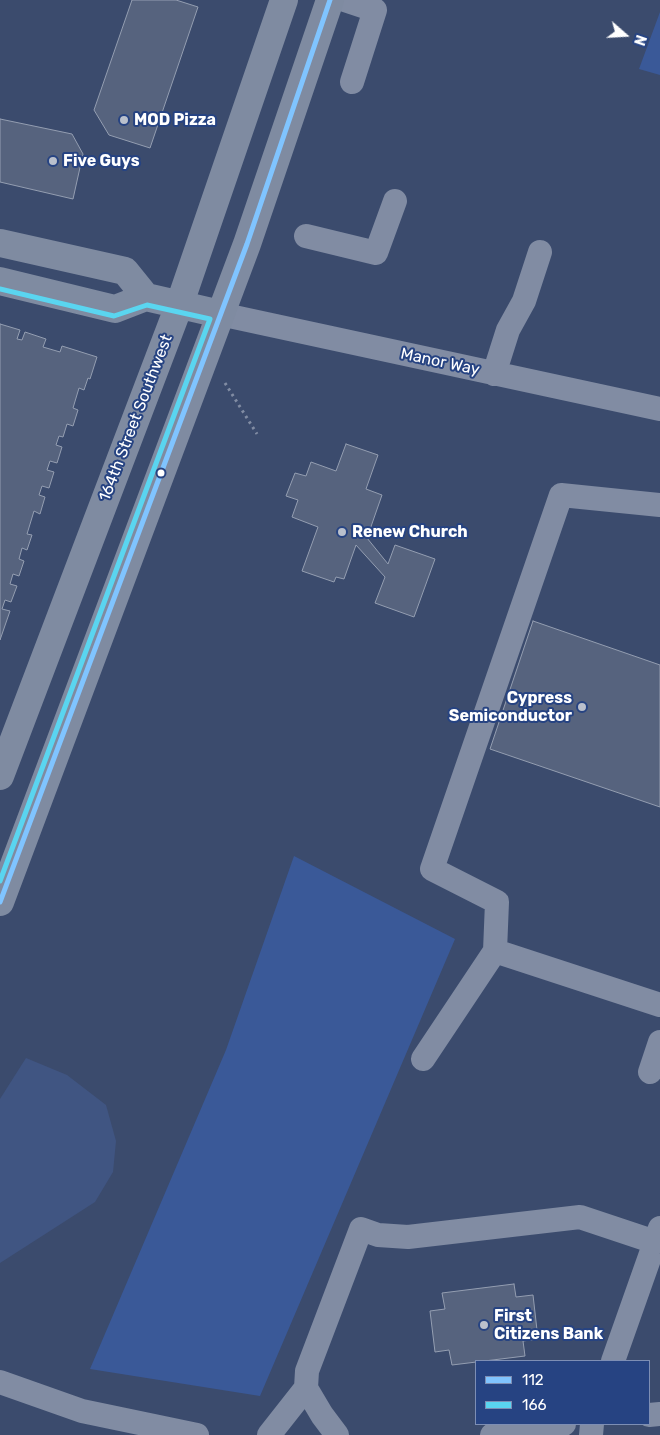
<!DOCTYPE html>
<html>
<head>
<meta charset="utf-8">
<style>
  body { margin:0 }
  #map { position:relative; width:660px; height:1435px; overflow:hidden; background:#3b4b6d; font-family:Rubik,sans-serif }
  canvas { display:block }
  .legend { position:absolute; left:475px; top:1360px; width:175px; height:65px; box-sizing:border-box; background:#264382; border:1px solid #7d8eb4; margin:0; padding:6px 9px; list-style:none; font-size:15px; color:#fff }
  .legend li { display:flex; align-items:center; gap:10px; height:25px }
  .legend b { width:25px; border:1px solid #7d8eb4 }
  .north { position:absolute; left:600px; top:10px; width:50px; height:50px; -webkit-text-stroke:4px #264382; paint-order:stroke; rotate:109deg; font-size:14px; font-weight:700; line-height:20px; text-align:center; color:#fff }
  .north::after { content:''; display:block; margin:auto; width:18px; height:22px; background:#fff; clip-path:polygon(50% 0,100% 100%,50% 72%,0 100%) }
</style>
</head>
<body>
<div id="map">
<canvas width="660" height="1435"></canvas>
<ul class="legend">
<li><b style="height:6px;background:#80c4ff"></b>112</li>
<li><b style="height:6px;background:#5ad5f0"></b>166</li>
</ul>
<div class="north">N</div>
</div>
<script>
const c = document.querySelector('canvas').getContext('2d');
c.lineJoin = 'round';
function fill(path, color) { c.fillStyle = color; c.fill(path, 'evenodd'); }
const shape = rows => new Path2D(rows.map(r => 'M' + r).join(''));
function stroke(path, color, width, dash) { c.strokeStyle = color; c.lineWidth = width; c.lineCap = dash ? 'butt' : 'round'; c.setLineDash(dash || []); c.stroke(path); }
function write(font, color, halo, rows, align = 'center') {
  c.font = font + ' Rubik,sans-serif'; c.lineWidth = 4; c.setLineDash([]); c.textBaseline = 'middle'; c.strokeStyle = halo; c.fillStyle = color; for (const [text, x, y, turn = 0] of rows) {
    c.save(); c.translate(x, y); c.rotate((+turn || 0) * Math.PI / 180); c.textAlign = isNaN(turn) ? turn : align; if (halo) c.strokeText(text, 0, 0); c.fillText(text, 0, 0); c.restore();
  }
}
fill(shape([
  [660,12,660,75,639,69],
  [294,856,455,939,260,1396,90,1369,226,1050]
]), '#3a5998');
fill(shape([
  [26,1058,67,1075,106,1105,116,1141,113,1172,95,1202,0,1263,0,1099]
]), '#405582');
const building = shape([
  [132,0,176,0,198,7,150,148,109,135,94,110,132,0],
  [0,119,72,134,83,154,73,199,0,182,0,119],
  [0,324,20,330,17,339,22,340,25,332,46,339,43,347,60,352,62,346,97,357,90,379,88,378,84,390,79,388,73,408,78,410,73,426,67,424,63,437,59,436,56,445,62,447,57,463,50,461,47,470,54,472,49,488,42,486,39,495,45,497,40,514,34,511,27,534,32,535,27,550,22,548,19,559,24,561,19,576,13,574,10,584,17,586,11,602,5,600,2,609,10,611,0,640,0,324],
  [346,444,378,455,366,489,382,495,367,538,388,564,395,545,435,559,414,617,375,603,385,577,356,545,344,579,336,577,334,582,302,571,318,527,292,517,298,500,286,496,295,473,306,476,311,462,336,471,346,444],
  [533,621,660,665,660,807,490,749,533,621],
  [514,1284,516,1297,533,1295,538,1339,523,1341,525,1356,452,1365,449,1350,435,1352,430,1311,445,1309,442,1293,514,1284]
]);
fill(building, '#56637e');
stroke(building, '#949eb1', 1);
stroke(shape([
  [225,383,257,434]
]), '#818ca3', 3, [2.5, 4]);
stroke(shape([
  [345,0,375,10,352,82],
  [306,236,376,253,395,201],
  [220,314,660,409],
  [494,374,508,330,524,301,540,252],
  [660,505,561,495,432,869,497,902,495,951,660,1005],
  [423,1059,495,951],
  [650,1072,660,1042],
  [613,1361,660,1228],
  [0,1382,82,1411,197,1435],
  [306,1388,322,1415,337,1435],
  [649,1415,660,1414],
  [269,1435,306,1388,307,1371,361,1229,378,1235,408,1237,580,1217,655,1242],
  [492,1435,564,1424],
  [591,1435,592,1424]
]), '#818ca3', 24);
stroke(shape([
  [0,243,125,271,146,297],
  [0,281,115,309,146,297,220,314],
  [0,776,180,303,284,0],
  [0,902,247,244,330,0]
]), '#7f8ba1', 28);
stroke(shape([
  [0,902,247,244,330,0]
]), '#80c4ff', 5);
stroke(shape([
  [0,289,114,316,147,305,210,319,0,881]
]), '#5ad5f0', 5);
for (const [x, y, r, color] of [
  [124,120,5,"#bac0cc"],
  [53,161,5,"#bac0cc"],
  [161,473,4.5,"#fff"],
  [342,532,5,"#bac0cc"],
  [582,707,5,"#bac0cc"],
  [484,1325,5,"#bac0cc"]
]) { const dot = new Path2D(); dot.arc(x, y, r, 0, 2 * Math.PI); c.fillStyle = color; c.fill(dot); stroke(dot, '#264382', 2); }
write('bold 16px', '#fff', '#264382', [
  ["MOD Pizza",134,120],
  ["Five Guys",63,161],
  ["Renew Church",352,532],
  ["Cypress",572,698,"right"],
  ["Semiconductor",572,716,"right"],
  ["First",494,1316],
  ["Citizens Bank",494,1334]
], 'left');
write('16px', '#fff', '#264382', [
  ["Manor Way",440,362,12],
  ["164th Street Southwest",136,418,-69]
]);
</script>
</body>
</html>
